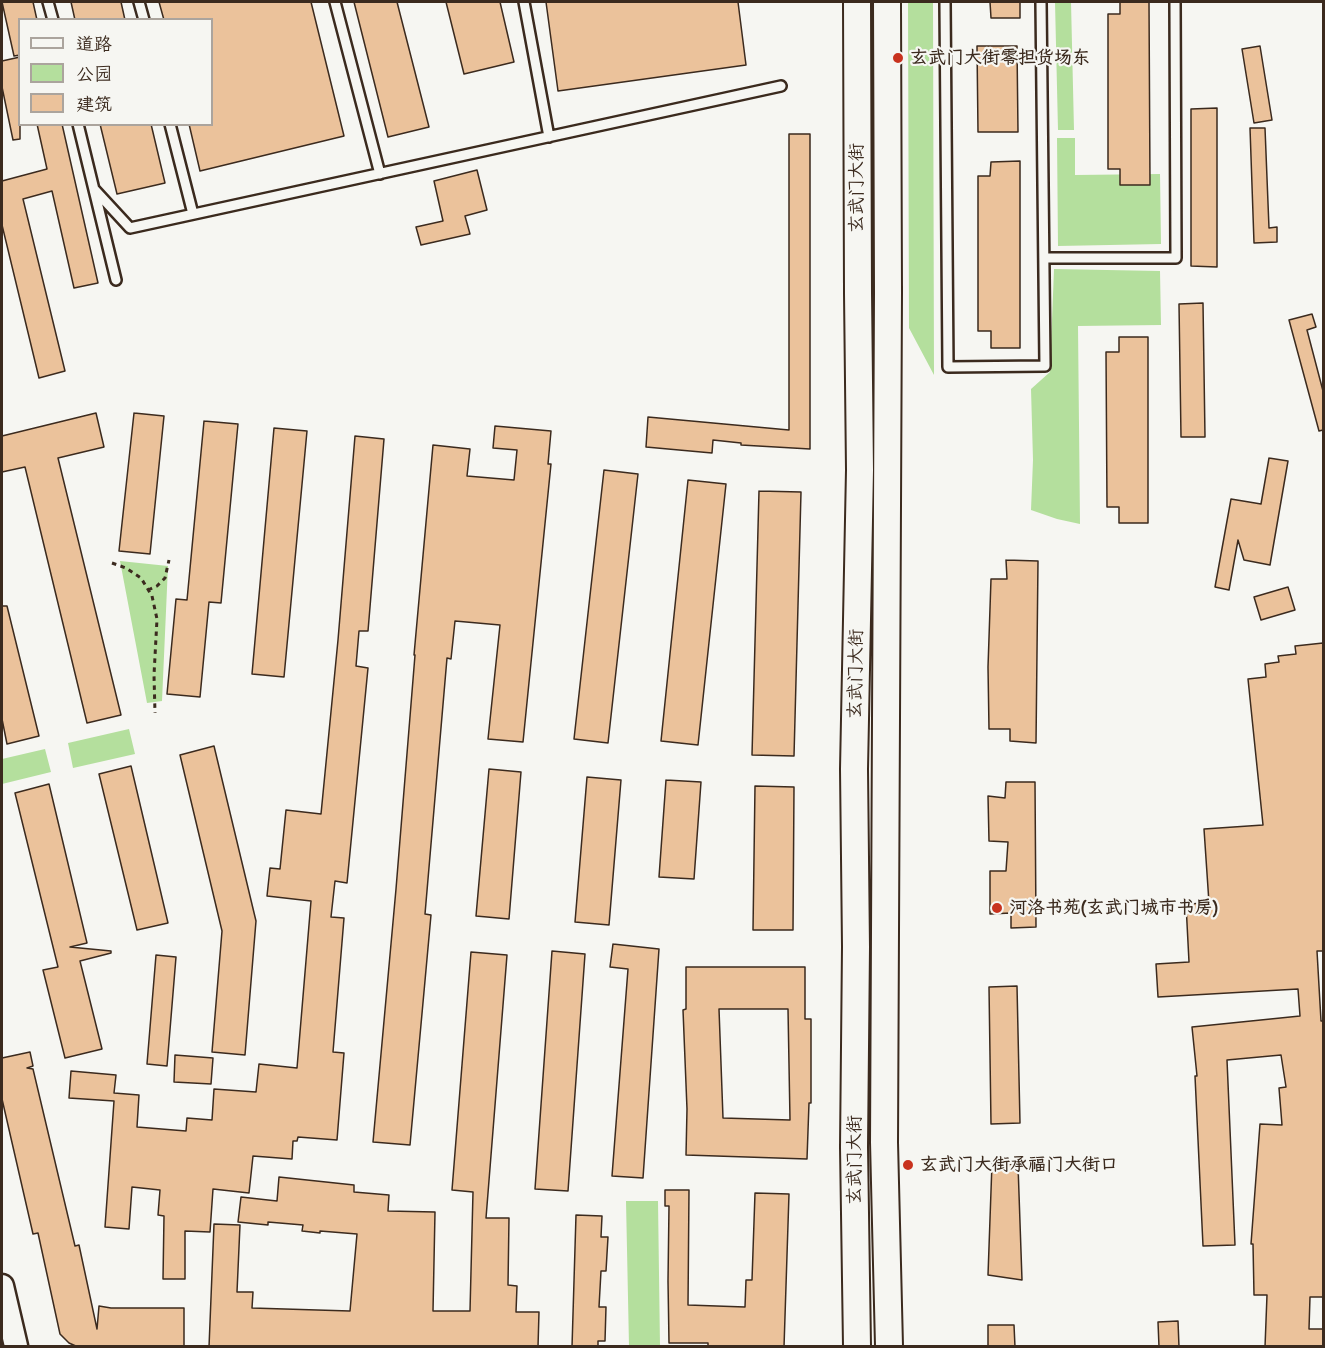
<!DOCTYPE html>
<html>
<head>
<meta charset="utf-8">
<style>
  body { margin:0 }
  #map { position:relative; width:1325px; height:1348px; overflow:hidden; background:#f6f6f2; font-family:Delius,"LXGW WenKai TC",sans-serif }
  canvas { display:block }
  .frame { position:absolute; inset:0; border:3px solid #3b2a1e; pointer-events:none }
  .legend { position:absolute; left:18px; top:18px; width:195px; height:108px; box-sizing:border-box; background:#f6f6f2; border:2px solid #aba49d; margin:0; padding:8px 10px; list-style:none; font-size:18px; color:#3b2a1e }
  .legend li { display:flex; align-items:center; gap:12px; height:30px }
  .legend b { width:30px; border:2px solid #aba49d }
</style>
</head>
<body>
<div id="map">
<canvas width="1325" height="1348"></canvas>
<div class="frame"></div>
<ul class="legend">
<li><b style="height:8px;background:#f6f6f2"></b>道路</li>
<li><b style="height:16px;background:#b4df9d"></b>公园</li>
<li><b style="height:16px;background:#ebc29b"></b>建筑</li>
</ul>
</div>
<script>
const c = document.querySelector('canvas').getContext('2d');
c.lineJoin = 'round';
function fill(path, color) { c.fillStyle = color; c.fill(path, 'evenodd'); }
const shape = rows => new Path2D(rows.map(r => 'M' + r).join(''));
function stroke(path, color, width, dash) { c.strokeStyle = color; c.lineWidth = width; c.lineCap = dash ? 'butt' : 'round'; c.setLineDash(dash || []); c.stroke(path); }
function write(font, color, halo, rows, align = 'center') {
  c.font = font + ' Delius,"LXGW WenKai TC",sans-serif'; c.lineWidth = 4.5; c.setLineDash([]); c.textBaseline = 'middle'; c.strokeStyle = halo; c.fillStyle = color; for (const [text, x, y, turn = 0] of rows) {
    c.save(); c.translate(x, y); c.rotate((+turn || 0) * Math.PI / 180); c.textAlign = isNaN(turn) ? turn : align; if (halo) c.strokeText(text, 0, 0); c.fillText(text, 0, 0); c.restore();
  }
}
fill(shape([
  [908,2,933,2,934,375,909,328],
  [1055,2,1071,2,1074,130,1058,130],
  [1057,138,1075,138,1075,175,1160,174,1161,244,1058,246],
  [1054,269,1160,271,1161,325,1078,326,1080,524,1057,519,1031,510,1033,460,1031,389,1050,372],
  [120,561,168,566,162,701,147,703],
  [129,729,135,754,73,768,68,743],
  [45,749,51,772,2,784,2,759],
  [626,1201,658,1201,660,1346,629,1346]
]), '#b4df9d');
const building = shape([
  [2,2,33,2,37,20,20,20,20,55,14,56,2,2],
  [71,2,121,2,125,20,75,20,71,2],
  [159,2,311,2,344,136,200,171,189,124,212,124,212,20,164,20,159,2],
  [354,2,397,2,429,127,388,137,354,2],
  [446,2,500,2,514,62,464,74,446,2],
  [546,2,738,2,746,65,558,91,546,2],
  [990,2,1020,2,1020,18,991,18,990,2],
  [1120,2,1149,2,1150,185,1120,185,1120,169,1108,169,1108,14,1120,14,1120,2],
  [977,46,1017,46,1018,132,978,132,977,46],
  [1260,46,1272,120,1254,123,1242,49,1260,46],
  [20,57,20,139,13,140,2,87,2,61,20,57],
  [1217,108,1217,267,1191,266,1191,109,1217,108],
  [37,124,62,124,98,283,74,288,52,191,23,199,65,371,39,378,2,225,2,181,47,169,37,124],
  [100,124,151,124,165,183,117,194,100,124],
  [1250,128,1265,128,1269,228,1277,227,1277,242,1254,243,1250,128],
  [789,134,810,134,810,449,741,445,741,443,713,440,712,453,646,447,648,417,789,430,789,134],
  [1020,161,1020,348,991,348,991,331,978,331,978,176,990,176,991,162,1020,161],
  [477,170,487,210,465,216,470,234,421,245,416,227,443,221,434,181,477,170],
  [1203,303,1205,437,1181,437,1179,304,1203,303],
  [1312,314,1316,327,1307,330,1323,391,1323,430,1319,431,1289,320,1312,314],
  [1119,337,1148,337,1148,523,1119,523,1119,507,1107,507,1106,352,1119,352,1119,337],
  [96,413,104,447,58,458,121,715,87,723,25,467,2,472,2,436,96,413],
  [134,413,164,416,150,554,119,551,134,413],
  [204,421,238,424,221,603,209,602,200,697,167,694,176,599,187,600,204,421],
  [495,426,551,431,548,464,551,464,523,742,488,739,500,625,455,621,451,659,447,658,425,914,431,915,410,1145,373,1142,396,889,415,655,414,655,433,445,470,449,467,476,514,480,517,450,493,448,495,426],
  [274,428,307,431,284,677,252,674,274,428],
  [355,436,384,439,368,631,359,631,356,666,368,668,347,883,335,881,331,917,344,918,333,1052,344,1053,337,1140,298,1137,297,1141,293,1141,292,1159,253,1156,249,1193,213,1189,210,1232,185,1231,185,1279,163,1279,164,1216,158,1215,160,1190,132,1187,129,1229,105,1227,114,1101,69,1098,71,1071,116,1075,114,1093,139,1095,137,1127,186,1131,187,1118,212,1120,214,1089,256,1092,259,1064,297,1068,311,901,267,896,270,868,280,869,286,810,321,814,338,640,355,436],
  [1269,458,1288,461,1270,565,1244,560,1238,540,1229,590,1215,587,1231,499,1261,504,1269,458],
  [604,470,638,474,608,743,574,739,604,470],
  [688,480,726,484,698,745,661,741,688,480],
  [759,491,801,492,794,756,752,755,759,491],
  [1006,560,1038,561,1036,743,1010,741,1010,729,989,729,988,667,991,579,1007,579,1006,560],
  [1288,587,1295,610,1261,620,1254,597,1288,587],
  [2,606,7,606,39,736,7,744,2,719,2,606],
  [1323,643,1323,951,1317,951,1321,1021,1323,1021,1323,1297,1310,1297,1309,1329,1323,1329,1323,1347,1265,1347,1267,1295,1254,1295,1253,1244,1251,1244,1260,1124,1282,1125,1279,1088,1286,1087,1281,1055,1227,1060,1235,1245,1203,1246,1195,1076,1197,1076,1192,1027,1300,1016,1298,989,1158,997,1156,964,1189,962,1186,904,1209,903,1204,829,1263,825,1248,679,1266,677,1265,664,1279,662,1278,656,1296,654,1295,646,1323,643],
  [214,746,256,921,245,1055,212,1052,222,931,180,755,214,746],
  [131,766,168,923,137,930,99,774,131,766],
  [489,769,521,772,509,919,476,916,489,769],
  [587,777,621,780,609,925,575,922,587,777],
  [666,780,701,782,694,879,659,877,666,780],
  [1006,782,1035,782,1036,927,1011,928,1011,913,990,914,990,871,1006,871,1008,842,989,841,988,796,1005,798,1006,782],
  [49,784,87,943,70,947,111,951,111,953,80,961,102,1049,65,1058,43,970,58,967,15,793,49,784],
  [755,786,794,787,793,930,753,930,755,786],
  [613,944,659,949,643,1178,612,1176,628,969,610,967,613,944],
  [552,951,585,954,568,1191,535,1189,552,951],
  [471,952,507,955,486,1218,509,1218,508,1285,517,1286,516,1312,539,1312,538,1347,209,1347,214,1224,240,1225,237,1292,253,1292,252,1308,350,1311,357,1234,320,1231,320,1233,302,1231,303,1225,268,1222,268,1225,238,1222,241,1197,277,1201,279,1177,354,1185,354,1192,389,1195,388,1211,435,1212,433,1311,470,1311,473,1192,452,1190,471,952],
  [156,955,176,957,167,1066,147,1064,156,955],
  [686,967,805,967,805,1019,811,1019,811,1103,809,1103,807,1159,686,1155,687,1109,683,1010,686,1009,686,967],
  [719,1009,788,1009,790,1120,723,1118,719,1009],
  [1017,986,1020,1123,991,1124,989,987,1017,986],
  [30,1052,33,1066,27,1068,33,1069,75,1246,79,1245,97,1329,99,1306,111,1308,184,1308,184,1347,78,1347,69,1343,60,1334,38,1233,33,1234,2,1099,2,1058,30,1052],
  [175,1055,213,1058,211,1084,174,1082,175,1055],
  [992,1163,1018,1165,1022,1280,988,1275,992,1163],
  [665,1190,689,1190,688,1305,745,1307,746,1280,752,1280,755,1193,789,1194,784,1347,708,1347,708,1343,669,1343,668,1281,669,1206,665,1206,665,1190],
  [576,1215,602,1216,601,1237,608,1237,606,1271,601,1271,599,1307,606,1307,605,1341,598,1341,598,1347,572,1347,576,1215],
  [1178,1321,1179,1347,1159,1347,1158,1322,1178,1321],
  [988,1325,1014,1325,1015,1347,988,1347,988,1325]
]);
fill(building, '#ebc29b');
stroke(building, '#3b2a1e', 1.5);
const service = shape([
  [48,2,53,20],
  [139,2,144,20],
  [335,2,380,174],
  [524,2,549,137],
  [945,2,948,367,1045,366,1041,2],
  [78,124,116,280],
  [170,124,193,214],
  [94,189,130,228,781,86],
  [1044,258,1176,258,1175,2]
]);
const tertiary = shape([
  [2,1286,16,1346]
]);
const secondary = shape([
  [887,2,888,293,884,1142,889,1346],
  [857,1346,854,1147,856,947,854,769,860,470,858,293,857,2]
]);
stroke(service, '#3b2a1e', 14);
stroke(tertiary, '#3b2a1e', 27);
stroke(secondary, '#3b2a1e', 30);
stroke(shape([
  [112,563,126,568,141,578,152,596,157,619,154,675,155,713],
  [148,590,157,586,165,578,169,560]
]), '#3b2a1e', 3, [4.5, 4.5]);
stroke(service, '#f6f6f2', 9);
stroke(tertiary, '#f6f6f2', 22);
stroke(secondary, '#f6f6f2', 26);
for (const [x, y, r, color] of [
  [898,58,6,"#c8321e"],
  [997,908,6,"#c8321e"],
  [908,1165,6,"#c8321e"]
]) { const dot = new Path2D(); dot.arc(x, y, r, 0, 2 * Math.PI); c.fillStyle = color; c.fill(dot); stroke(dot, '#f6f6f2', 2); }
write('bold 18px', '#3b2a1e', '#f6f6f2', [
  ["玄武门大街零担货场东",910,58],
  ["河洛书苑(玄武门城市书房)",1009,908],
  ["玄武门大街承福门大街口",920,1165]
], 'left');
write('18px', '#3b2a1e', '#f6f6f2', [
  ["玄武门大街",857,188,-90],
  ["玄武门大街",856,674,-89],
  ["玄武门大街",855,1160,-90]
]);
</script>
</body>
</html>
